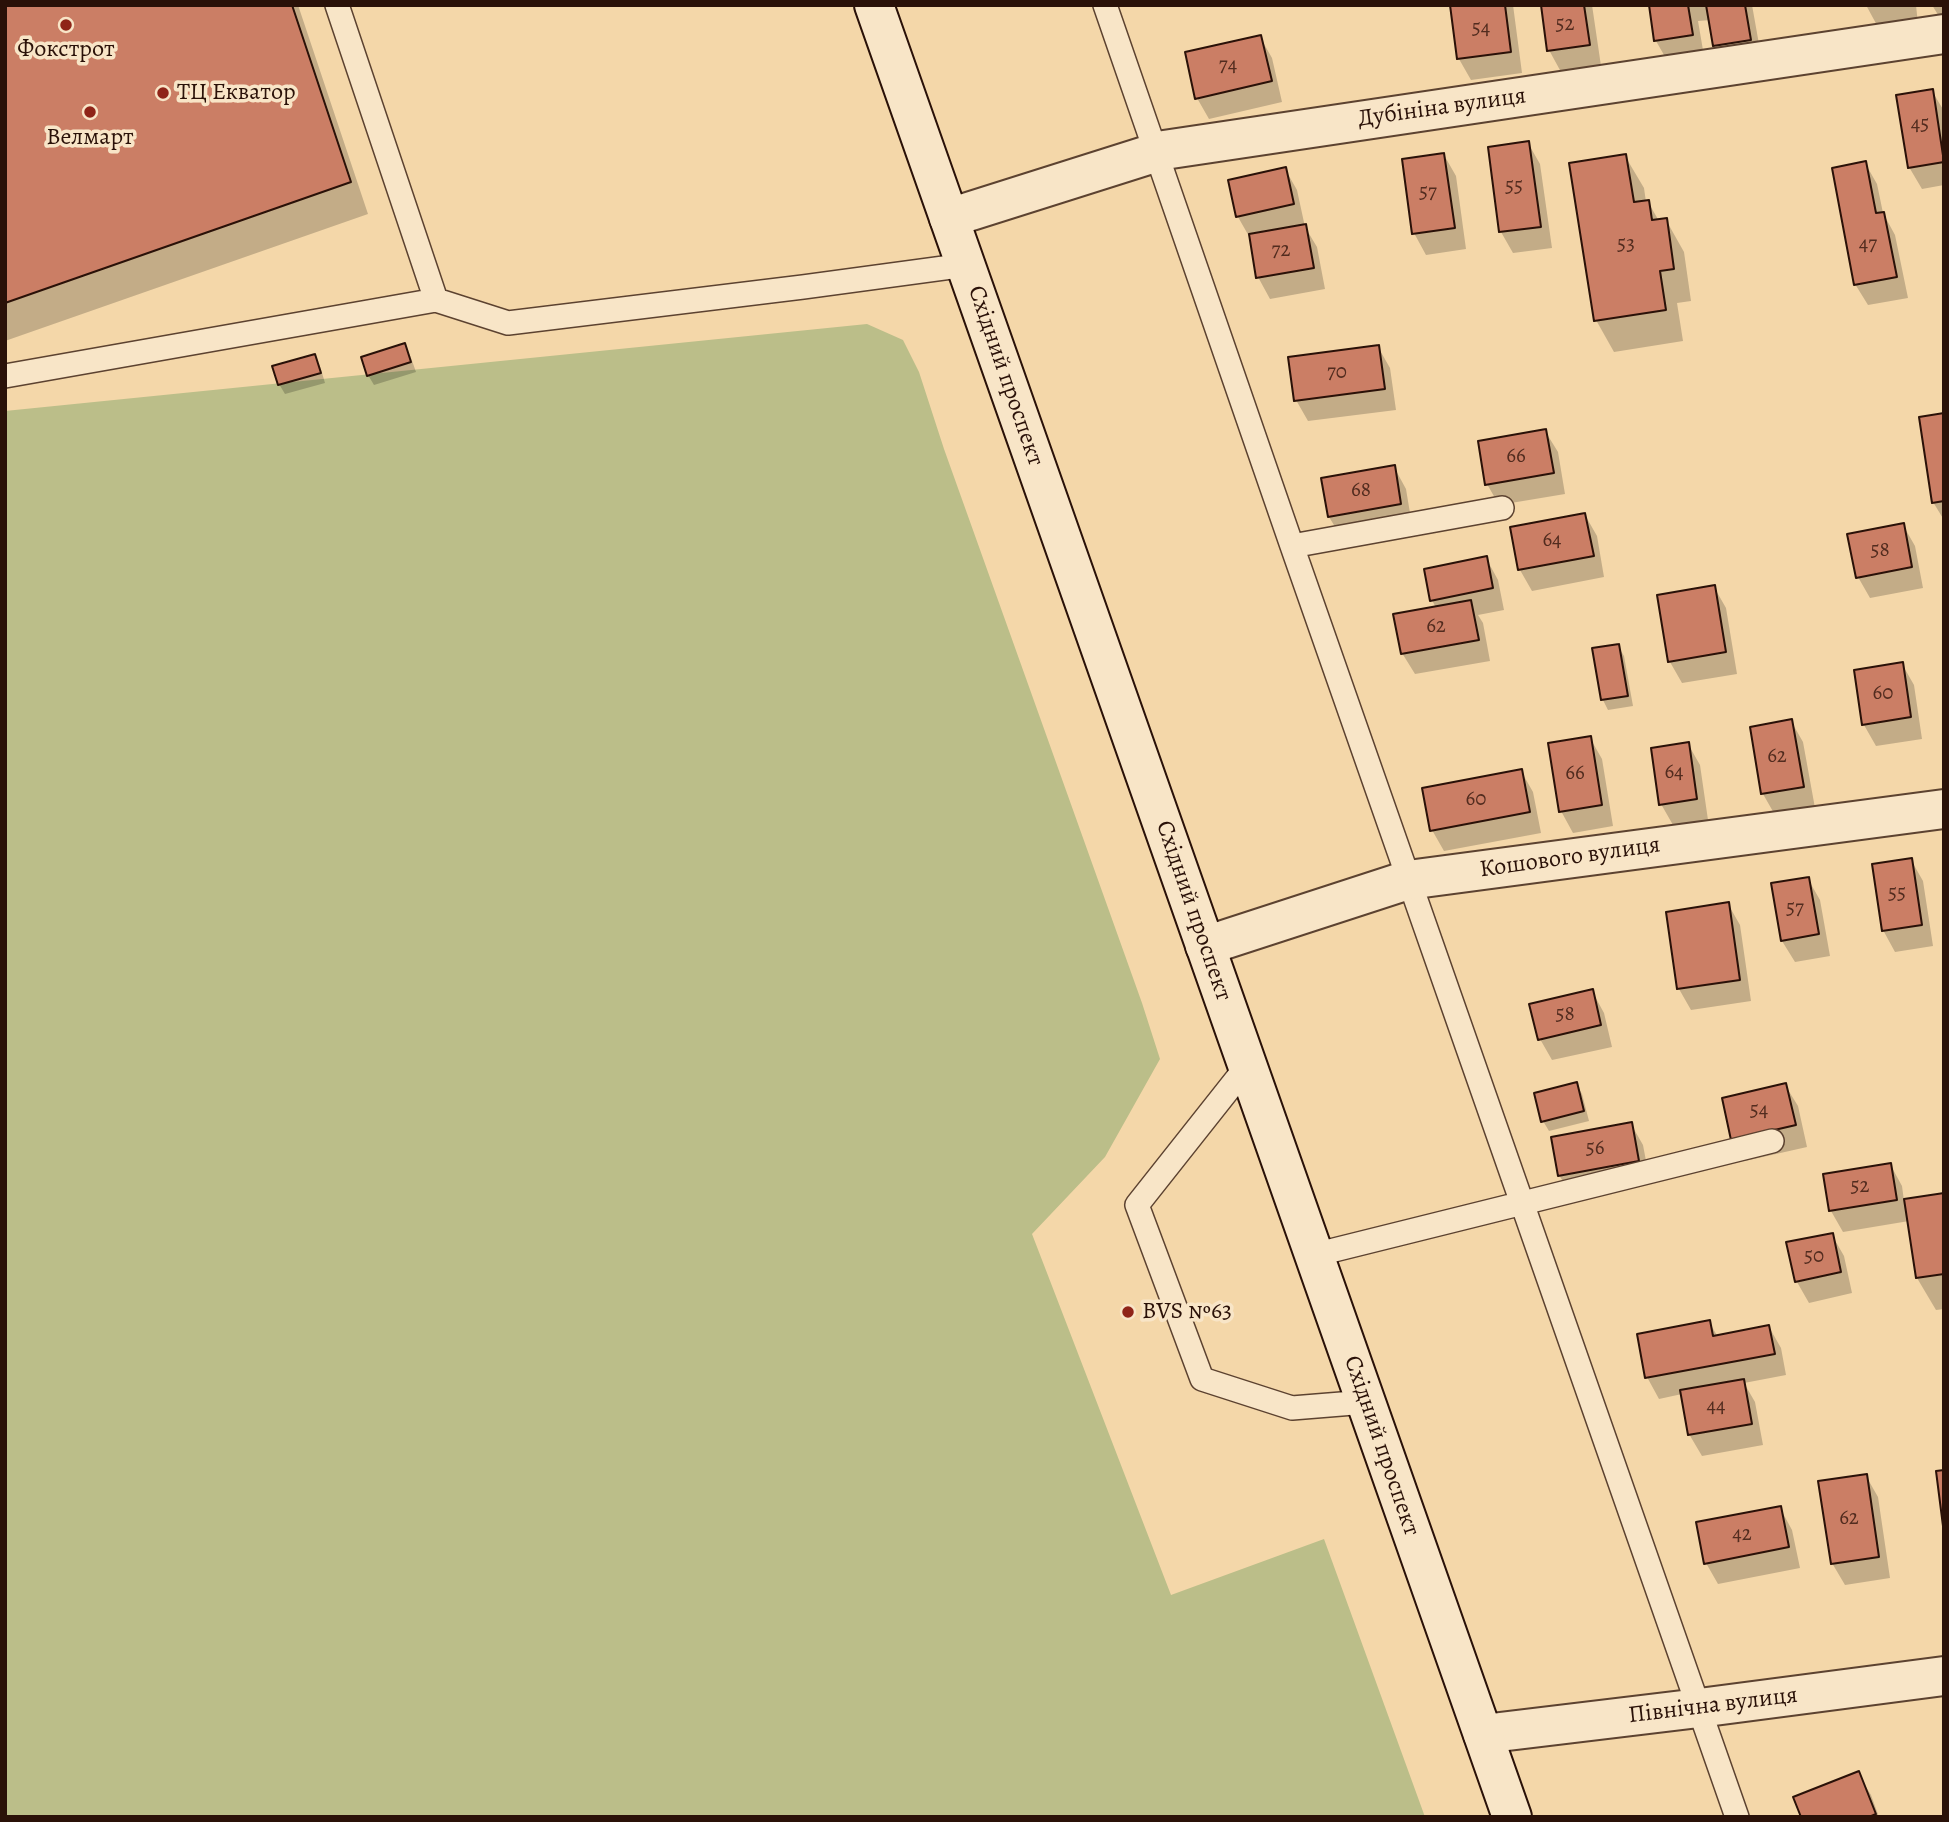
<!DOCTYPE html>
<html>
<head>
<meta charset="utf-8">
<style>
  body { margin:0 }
  #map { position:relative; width:1949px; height:1822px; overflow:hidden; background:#f4d7a9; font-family:Alegreya,serif }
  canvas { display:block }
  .frame { position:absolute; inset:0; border:7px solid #2a1108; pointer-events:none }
</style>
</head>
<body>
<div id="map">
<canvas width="1949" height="1822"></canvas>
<div class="frame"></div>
</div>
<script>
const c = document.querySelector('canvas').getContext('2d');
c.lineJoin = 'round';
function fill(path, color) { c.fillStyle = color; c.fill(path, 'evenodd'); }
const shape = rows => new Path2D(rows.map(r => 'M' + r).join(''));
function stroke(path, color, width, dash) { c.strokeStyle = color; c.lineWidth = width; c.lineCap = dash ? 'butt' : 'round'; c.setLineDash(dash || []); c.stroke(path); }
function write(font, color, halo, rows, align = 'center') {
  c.font = font + ' Alegreya,serif'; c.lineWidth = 7; c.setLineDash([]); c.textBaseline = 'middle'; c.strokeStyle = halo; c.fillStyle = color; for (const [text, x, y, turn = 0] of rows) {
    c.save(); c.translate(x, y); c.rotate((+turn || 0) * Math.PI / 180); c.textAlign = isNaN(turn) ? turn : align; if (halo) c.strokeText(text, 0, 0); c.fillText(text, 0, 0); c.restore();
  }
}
fill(shape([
  [867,324,903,340,919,372,944,449,1142,1003,1160,1059,1105,1157,1032,1234,1171,1595,1324,1539,1425,1817,5,1817,5,411]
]), '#bbbe89');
fill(shape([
  [5,5,298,5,368,214,5,341],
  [1452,5,1513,5,1522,73,1471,80,1459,59],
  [1542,5,1592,5,1601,66,1561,72,1549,50],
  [1651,5,1752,5,1762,61,1727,67,1715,45,1711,20,1698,21,1704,56,1668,62,1656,41],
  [1866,5,1916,5,1918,24,1879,29],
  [1932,5,1944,5,1944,17,1940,18],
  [1260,37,1272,58,1282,102,1209,119,1197,98],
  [1932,91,1944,111,1944,185,1922,189,1909,167],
  [1528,143,1540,164,1552,248,1513,253,1501,232,1490,148],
  [1444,155,1456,176,1466,249,1426,255,1414,233],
  [1625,156,1644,188,1646,202,1648,202,1659,221,1666,220,1684,252,1691,301,1677,303,1683,341,1614,352,1596,320],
  [1865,163,1877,184,1883,213,1895,235,1908,298,1868,305,1855,284],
  [1285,169,1297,190,1305,227,1317,247,1325,289,1270,299,1258,277,1250,238,1238,217,1230,181],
  [404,345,410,355,416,372,374,385,368,375],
  [1378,347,1390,368,1396,410,1308,421,1296,400],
  [314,356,320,366,325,383,285,394,279,384],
  [1944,415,1944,520,1933,502],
  [1545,431,1558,452,1565,494,1499,505,1487,484],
  [1394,467,1406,489,1412,525,1342,538,1329,517],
  [1585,515,1597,536,1604,577,1532,591,1520,570],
  [1903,525,1915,546,1923,588,1870,598,1858,577],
  [1486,558,1498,580,1504,610,1478,615,1483,623,1490,661,1415,674,1402,653,1436,608,1432,600],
  [1714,587,1726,608,1737,674,1682,683,1670,662],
  [1618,646,1624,656,1633,706,1608,710,1603,700],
  [1902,664,1914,685,1922,739,1876,746,1864,725,1856,672],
  [1791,721,1803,742,1815,808,1775,815,1763,794,1752,728],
  [1590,738,1602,759,1613,826,1573,833,1561,811],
  [1688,744,1700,765,1708,820,1673,825,1661,804],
  [1521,771,1533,792,1541,833,1444,851,1432,830],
  [1911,860,1923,881,1933,946,1895,952,1883,930],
  [1808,879,1820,900,1830,956,1795,962,1782,941],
  [1728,904,1740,925,1751,1001,1691,1010,1679,989],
  [1592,991,1604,1013,1612,1047,1552,1060,1540,1039],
  [1576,1084,1582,1094,1589,1121,1549,1131,1543,1121],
  [1785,1085,1798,1106,1807,1147,1745,1161,1733,1139],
  [1631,1124,1643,1145,1650,1182,1572,1196,1559,1175],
  [1890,1164,1902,1186,1904,1201,1944,1195,1944,1309,1936,1310,1917,1278,1909,1221,1843,1232,1831,1211,1825,1176],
  [1832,1235,1844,1256,1852,1293,1809,1303,1797,1282,1788,1244],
  [1709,1322,1718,1337,1769,1327,1781,1348,1786,1375,1744,1383,1755,1402,1763,1445,1702,1456,1689,1434,1682,1394,1659,1399,1647,1377],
  [1866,1476,1878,1497,1890,1578,1845,1585,1832,1563],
  [1780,1508,1792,1530,1800,1568,1718,1584,1706,1563],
  [1858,1774,1871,1795,1879,1817,1803,1817]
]), '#0003');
const building = shape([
  [5,5,292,5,351,182,5,303,5,5],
  [1450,5,1505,5,1511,52,1457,59,1450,5],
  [1541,5,1584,5,1590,45,1547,51,1541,5],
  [1649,5,1688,5,1693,35,1654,41,1649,5],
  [1706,5,1745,5,1751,40,1713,46,1706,5],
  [1261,35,1272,81,1195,99,1185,52,1261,35],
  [1933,89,1944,162,1908,168,1896,95,1933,89],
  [1529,141,1541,227,1499,232,1488,147,1529,141],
  [1444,153,1455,228,1412,234,1402,159,1444,153],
  [1626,154,1634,202,1649,200,1652,220,1667,218,1674,269,1660,271,1666,310,1594,321,1569,163,1626,154],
  [1866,161,1876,213,1884,212,1897,277,1854,285,1832,168,1866,161],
  [1286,167,1294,204,1236,217,1228,180,1286,167],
  [1306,224,1314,268,1256,278,1249,234,1306,224],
  [405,343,411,362,367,376,361,357,405,343],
  [1379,345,1385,389,1294,401,1288,357,1379,345],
  [315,354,321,373,278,385,272,366,315,354],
  [1944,413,1944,501,1932,503,1919,417,1944,413],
  [1546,429,1554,473,1485,485,1478,441,1546,429],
  [1395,465,1401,504,1328,517,1321,478,1395,465],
  [1585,513,1594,556,1518,570,1510,527,1585,513],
  [1904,523,1912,567,1856,578,1847,534,1904,523],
  [1487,556,1493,588,1430,601,1424,569,1487,556],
  [1715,585,1726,652,1668,662,1657,595,1715,585],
  [1471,600,1479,640,1401,654,1393,614,1471,600],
  [1619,644,1628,696,1601,700,1592,648,1619,644],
  [1903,662,1911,717,1862,725,1854,670,1903,662],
  [1792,719,1804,787,1761,794,1750,727,1792,719],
  [1591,736,1602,805,1559,812,1548,743,1591,736],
  [1689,742,1697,799,1659,805,1651,748,1689,742],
  [1522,769,1530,812,1430,831,1422,788,1522,769],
  [1912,858,1922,925,1882,931,1872,864,1912,858],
  [1809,877,1819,934,1781,941,1771,883,1809,877],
  [1729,902,1740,980,1677,989,1666,912,1729,902],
  [1593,989,1601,1025,1538,1040,1529,1004,1593,989],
  [1577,1082,1584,1111,1541,1122,1534,1093,1577,1082],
  [1786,1083,1796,1125,1731,1140,1722,1098,1786,1083],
  [1632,1122,1639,1161,1558,1176,1551,1137,1632,1122],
  [1891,1163,1897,1200,1829,1211,1823,1174,1891,1163],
  [1944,1193,1944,1274,1916,1278,1904,1199,1944,1193],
  [1833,1233,1841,1272,1795,1282,1786,1242,1833,1233],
  [1710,1320,1713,1336,1769,1325,1775,1354,1645,1378,1637,1334,1710,1320],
  [1744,1379,1752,1424,1688,1435,1680,1390,1744,1379],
  [1944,1470,1944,1525,1943,1526,1936,1471,1944,1470],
  [1867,1474,1879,1557,1831,1564,1818,1481,1867,1474],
  [1781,1506,1789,1547,1704,1564,1696,1522,1781,1506],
  [1859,1771,1876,1814,1869,1817,1801,1817,1793,1797,1859,1771]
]);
fill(building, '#cb7e65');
stroke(building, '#2a1108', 2);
const service = shape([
  [337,5,436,300,508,323,803,287,966,265],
  [1105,5,1292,546,1737,1817],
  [5,376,436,300],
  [1292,546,1502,508],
  [1247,1066,1137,1205,1202,1379,1292,1408,1366,1402],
  [1314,1255,1772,1141]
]);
const minor = shape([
  [949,218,1164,150,1944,34],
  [1205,946,1408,880,1944,809]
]);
const tertiary = shape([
  [1483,1734,1699,1708,1944,1676]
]);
const secondary = shape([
  [874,5,1512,1817]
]);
stroke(service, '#5c4230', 26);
stroke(minor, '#5c4230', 42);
stroke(tertiary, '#5c4230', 42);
stroke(secondary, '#2a1108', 42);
stroke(service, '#f8e5c7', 23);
stroke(minor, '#f8e5c7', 38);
stroke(tertiary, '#f8e5c7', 38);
stroke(secondary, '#f8e5c7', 38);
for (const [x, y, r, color] of [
  [66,25,7,"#8f2418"],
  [163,93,7,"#8f2418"],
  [90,112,7,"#8f2418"],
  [1128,1312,7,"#8f2418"]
]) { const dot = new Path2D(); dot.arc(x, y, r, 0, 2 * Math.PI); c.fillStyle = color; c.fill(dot); stroke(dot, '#f8e5c7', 2.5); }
write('21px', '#522c1f', null, [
  ["52",1565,25],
  ["54",1481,29],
  ["74",1228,66],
  ["45",1920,125],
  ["55",1514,187],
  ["57",1428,193],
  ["53",1626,245],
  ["47",1868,245],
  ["72",1281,251],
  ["70",1337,373],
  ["66",1516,457],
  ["68",1361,491],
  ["64",1552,541],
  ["58",1880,551],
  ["62",1436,627],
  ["60",1883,694],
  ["62",1777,757],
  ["64",1674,773],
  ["66",1575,774],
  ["60",1476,800],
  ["55",1897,894],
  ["57",1795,909],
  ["58",1565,1015],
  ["54",1759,1111],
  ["56",1595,1149],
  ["52",1860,1187],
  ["50",1814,1257],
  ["44",1716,1407],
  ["62",1849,1519],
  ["42",1742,1535]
]);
write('24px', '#2a1108', '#f8e5c7', [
  ["Фокстрот",66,50],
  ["ТЦ Екватор",177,93,"left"],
  ["Велмарт",90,138],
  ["BVS №63",1142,1312,"left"]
]);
write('24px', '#2a1108', '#f8e5c7', [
  ["Дубініна вулиця",1442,108,-8],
  ["Східний проспект",1005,376,71],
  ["Кошового вулиця",1570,858,-8],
  ["Східний проспект",1193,911,71],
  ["Східний проспект",1381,1446,71],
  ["Північна вулиця",1713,1706,-7]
]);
</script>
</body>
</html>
